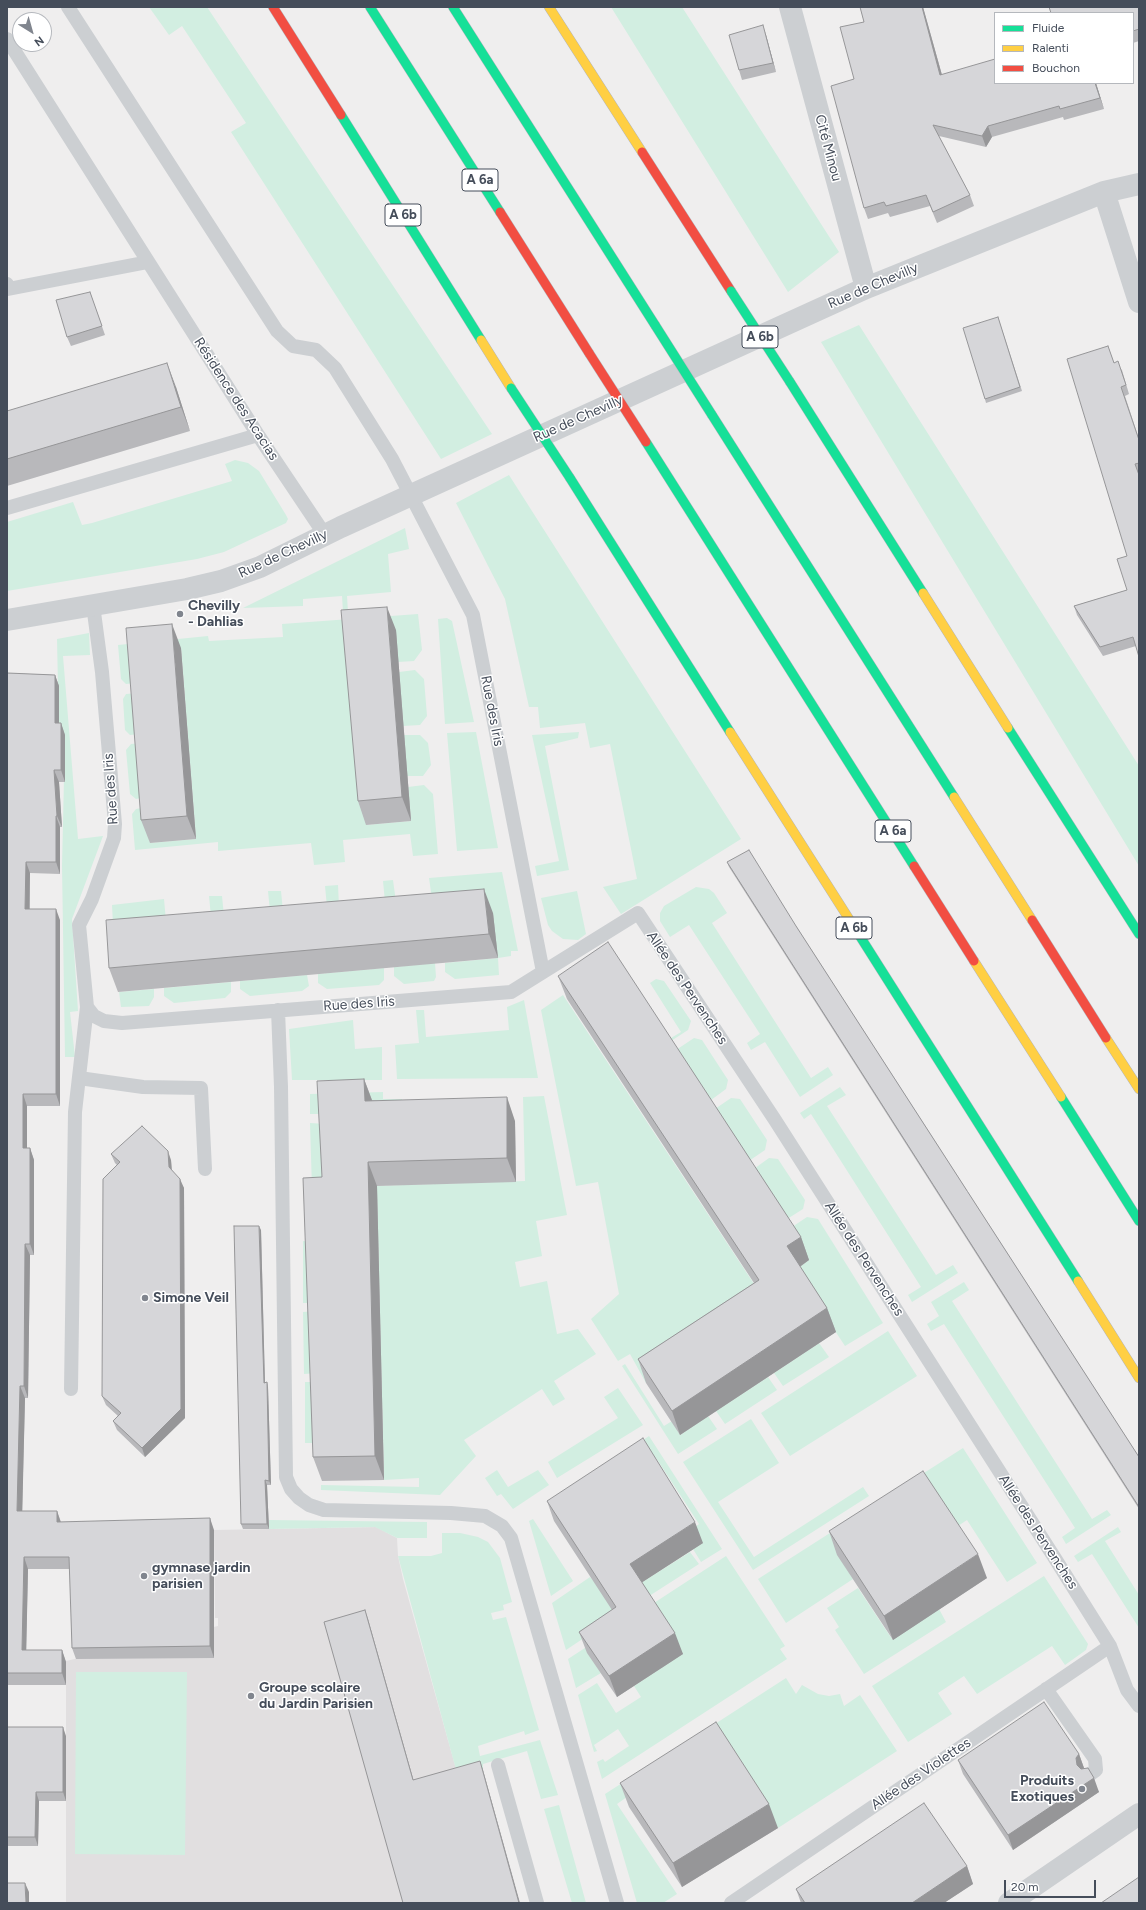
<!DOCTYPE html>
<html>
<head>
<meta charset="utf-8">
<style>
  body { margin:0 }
  #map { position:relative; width:1146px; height:1910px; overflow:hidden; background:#efeeee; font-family:Figtree,sans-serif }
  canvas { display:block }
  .frame { position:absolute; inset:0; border:8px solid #454d5a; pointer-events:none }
  .legend { position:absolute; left:994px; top:12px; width:140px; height:72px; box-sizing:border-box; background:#fff; border:1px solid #b5b8bd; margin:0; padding:5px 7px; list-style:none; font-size:12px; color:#454d5a }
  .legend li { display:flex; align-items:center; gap:8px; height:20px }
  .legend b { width:20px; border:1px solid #b5b8bd }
  .north { position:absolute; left:12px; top:12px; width:40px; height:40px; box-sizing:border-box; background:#fff; border:1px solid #b5b8bd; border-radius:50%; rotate:143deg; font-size:11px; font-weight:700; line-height:16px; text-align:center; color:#454d5a }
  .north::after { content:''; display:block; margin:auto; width:14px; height:18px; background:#80858e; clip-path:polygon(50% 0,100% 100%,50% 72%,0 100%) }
  .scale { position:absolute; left:1004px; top:1880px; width:92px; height:18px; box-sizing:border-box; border:2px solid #454d5a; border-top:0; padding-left:5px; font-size:12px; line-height:14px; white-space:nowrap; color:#454d5a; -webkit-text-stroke:3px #fff; paint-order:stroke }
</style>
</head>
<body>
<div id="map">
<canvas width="1146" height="1910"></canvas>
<div class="frame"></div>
<ul class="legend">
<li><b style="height:5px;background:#16e098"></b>Fluide</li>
<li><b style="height:5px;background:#ffcf43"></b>Ralenti</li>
<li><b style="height:5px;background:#f24e42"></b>Bouchon</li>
</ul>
<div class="north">N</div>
<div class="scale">20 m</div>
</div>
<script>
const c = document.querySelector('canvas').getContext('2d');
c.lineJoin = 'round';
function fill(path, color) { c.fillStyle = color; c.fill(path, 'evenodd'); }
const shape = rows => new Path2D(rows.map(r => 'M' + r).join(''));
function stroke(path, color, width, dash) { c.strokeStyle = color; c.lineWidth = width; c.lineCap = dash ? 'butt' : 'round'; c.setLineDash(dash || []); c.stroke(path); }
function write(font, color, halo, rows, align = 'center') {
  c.font = font + ' Figtree,sans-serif'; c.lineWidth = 3; c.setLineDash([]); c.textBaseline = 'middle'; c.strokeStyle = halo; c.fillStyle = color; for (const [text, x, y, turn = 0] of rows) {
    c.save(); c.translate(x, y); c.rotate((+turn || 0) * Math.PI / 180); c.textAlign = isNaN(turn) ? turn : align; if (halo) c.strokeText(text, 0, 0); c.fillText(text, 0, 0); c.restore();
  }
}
fill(shape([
  [376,1527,397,1538,398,1556,403,1579,458,1776,520,1903,66,1903,66,1661,218,1626,218,1618,215,1618,214,1530]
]), '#e1dfe0');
fill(shape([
  [149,7,207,7,492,434,441,459,231,132,246,123,182,26,169,35],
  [611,7,682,7,839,252,788,292],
  [859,325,1139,766,1139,866,821,342],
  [235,460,248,463,259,471,286,515,288,519,286,523,224,552,197,559,7,591,7,522,73,502,82,525,92,523,232,481,225,464],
  [509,475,741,839,621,914,603,887,637,879,610,744,590,748,585,723,540,728,538,707,529,707,505,599,456,503],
  [405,528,409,549,388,554,391,592,347,596,348,612,343,612,342,596,303,599,303,606,243,608],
  [418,614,422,650,414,661,398,662,366,825,411,821,408,787,424,785,433,794,438,854,413,856,410,834,343,840,345,862,314,865,311,843,218,851,218,842,135,850,132,814,136,809,147,807,150,843,196,839,181,648,137,683,126,684,121,679,118,645,208,636,209,641,283,637,282,624],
  [447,618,452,621,474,722,445,724,438,619],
  [89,633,90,655,63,656,78,839,103,836,72,919,78,1011,70,1012,75,1057,65,1057,62,866,65,735,59,735,57,639],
  [415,670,424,679,427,716,420,725,403,726,399,672],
  [138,693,141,734,130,735,125,730,123,699,126,694],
  [476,732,498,848,457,851,447,733],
  [579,732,578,738,545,746,569,870,537,876,535,866,559,861,532,735],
  [404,735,420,735,428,743,431,765,423,776,407,776],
  [142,743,146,797,136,799,130,794,126,750,131,744],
  [502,872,518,951,511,951,511,956,498,958,499,975,455,979,445,972,445,963,498,958,114,944,112,905,164,899,166,921,211,917,209,896,222,896,224,916,270,912,268,891,281,891,283,911,327,907,325,886,338,885,339,906,385,902,383,881,393,880,396,902,432,899,429,878],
  [696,887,709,889,714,893,727,913,712,923,811,1078,828,1067,833,1075,800,1097,765,1042,751,1050,747,1043,760,1034,689,925,670,937,660,921,660,913,664,906],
  [577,891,586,934,578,940,563,939,552,931,548,925,541,898],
  [435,963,436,977,434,981,404,984,394,976,394,967],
  [384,968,384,980,379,985,327,989,318,983,318,974],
  [307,975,309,986,302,991,250,996,240,989,240,981],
  [656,979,664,981,691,1021,688,1030,668,1043,666,1041,681,1032,650,983],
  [231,982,231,992,225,998,174,1003,164,996,164,988],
  [154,989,154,997,149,1006,121,1007,119,992],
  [563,995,760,1293,789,1229,807,1217,818,1219,883,1323,845,1346,812,1296,766,1305,646,1383,630,1354,618,1361,591,1319,619,1294,598,1182,576,1186,541,1010],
  [524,1000,538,1078,397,1079,395,1045,419,1043,416,1010,424,1010,426,1037,509,1030,507,1007],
  [353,1020,355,1049,382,1047,382,1080,292,1080,289,1029],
  [694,1038,702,1040,728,1080,726,1089,707,1103,673,1052],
  [840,1087,846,1095,827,1106,936,1275,953,1265,958,1273,912,1302,908,1295,921,1287,811,1114,804,1119,800,1113],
  [383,1092,383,1099,402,1099,402,1124,326,1114,310,1114,310,1094],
  [544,1096,567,1215,536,1221,542,1256,515,1262,520,1287,547,1281,557,1334,578,1329,596,1354,554,1381,565,1399,553,1406,542,1389,464,1440,476,1456,440,1495,321,1490,321,1485,419,1487,419,1478,384,1480,377,1200,312,1189,310,1123,326,1124,374,1186,525,1181,523,1097],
  [731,1098,740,1099,767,1140,765,1150,746,1163,712,1111],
  [769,1158,778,1159,805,1200,803,1209,784,1221,751,1171],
  [303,1241,313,1242,315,1303,303,1303],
  [964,1282,969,1290,952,1301,1092,1519,1107,1510,1111,1515,1066,1544,1062,1537,1075,1528,1068,1517,944,1324,931,1331,927,1324,939,1316,931,1302],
  [316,1311,318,1373,304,1374,303,1312],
  [888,1331,917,1376,790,1456,761,1413],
  [819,1343,829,1357,783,1386,774,1373],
  [625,1364,664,1426,672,1421,680,1435,708,1416,717,1429,678,1454,622,1366],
  [768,1377,777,1390,725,1424,716,1411],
  [305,1382,318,1382,320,1443,305,1443],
  [618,1388,643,1425,557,1478,548,1462,618,1418,604,1397],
  [751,1419,779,1463,718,1502,754,1557,863,1487,869,1496,753,1570,683,1462],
  [649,1436,722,1549,701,1562,693,1549,694,1528,699,1524,656,1458,652,1461,640,1442],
  [963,1448,1037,1563,1007,1582,967,1520,955,1528,838,1555,853,1579,786,1623,758,1579],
  [497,1470,508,1487,538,1470,549,1485,513,1509,501,1494,497,1496,485,1478],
  [533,1519,573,1581,551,1596,529,1521],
  [269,1520,427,1522,427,1538,397,1538,375,1527,269,1529],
  [1118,1527,1121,1532,1105,1541,1139,1595,1139,1628,1092,1554,1078,1562,1074,1556],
  [442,1533,460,1533,478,1537,488,1542,500,1558,512,1602,503,1605,504,1610,491,1613,493,1620,506,1617,539,1730,525,1735,524,1731,478,1746,480,1756,540,1740,558,1795,541,1799,527,1751,483,1764,483,1770,458,1777,398,1556,431,1556,442,1553],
  [690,1552,699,1564,629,1609,620,1596],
  [726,1556,785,1646,780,1649,787,1659,602,1779,597,1762,603,1759,605,1762,629,1746,618,1729,594,1745,597,1751,594,1752,578,1695,597,1683,616,1713,641,1697,634,1686,683,1653,587,1652,601,1673,576,1688,568,1659],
  [1044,1576,1088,1644,1086,1650,1065,1665,1052,1646,977,1694,964,1676,938,1693,952,1714,908,1742,872,1686],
  [590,1577,623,1612,566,1650,552,1603],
  [858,1588,892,1639,939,1609,946,1622,864,1674,835,1630,839,1627,827,1608],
  [76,1672,187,1672,185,1855,75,1854],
  [786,1678,796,1694,802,1685,818,1694,829,1696,840,1694,844,1706,860,1695,897,1751,778,1828,725,1746,667,1755],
  [658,1760,665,1770,617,1804,677,1894,663,1903,637,1903,605,1794],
  [559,1805,586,1903,572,1903,544,1809]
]), '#d2eee1');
const fast = shape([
  [370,7,500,212],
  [453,7,655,325],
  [341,115,481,340],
  [790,382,923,593],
  [712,415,954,797],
  [646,442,914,866],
  [570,478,730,732],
  [1008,728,1139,934],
  [856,930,1078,1281],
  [1061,1097,1139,1221]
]);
const slow = shape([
  [549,7,642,152],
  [481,340,511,388],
  [923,593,1008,728],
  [730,732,856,930],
  [954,797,1032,920],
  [974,961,1061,1097],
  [1106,1038,1139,1089],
  [1078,1281,1139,1378]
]);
const jam = shape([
  [273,7,341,115],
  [642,152,731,291],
  [500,212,589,353],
  [914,866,974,961],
  [1032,920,1106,1038]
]);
stroke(fast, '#b3b6bd', 10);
stroke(slow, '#b3b6bd', 10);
stroke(jam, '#b3b6bd', 10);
stroke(shape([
  [68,7,277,331,293,346,316,350,335,368,392,459,473,615,543,972,511,992,122,1023,104,1021,94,1016,87,1007,79,925,92,899,114,838,115,824,102,672,93,605],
  [7,39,258,435,325,535],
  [7,284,8,289,148,262],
  [7,508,258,435],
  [543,972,638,913,775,1120,1056,1560,1110,1646,1127,1690,1139,1706],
  [278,1010,281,1087,286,1477,291,1489,299,1498,309,1505,324,1510,451,1513,485,1516,502,1526,511,1538,617,1903],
  [79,1078,143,1087,201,1088,205,1169],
  [71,1389,75,1112,87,1007],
  [1046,1689,1095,1759,1096,1770,1089,1775],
  [498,1765,537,1903],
  [731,1903,1110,1646]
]), '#cccfd2', 14);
stroke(shape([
  [790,7,866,288],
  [1104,192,1139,302],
  [7,620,187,589,221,581,260,567,341,527,866,288,1104,192,1139,184],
  [1009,1903,1139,1814]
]), '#cccfd2', 22);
stroke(fast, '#16e098', 9);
stroke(slow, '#ffcf43', 9);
stroke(jam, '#f24e42', 9);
const fastBridge = shape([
  [731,291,790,382],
  [655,325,712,415],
  [511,388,570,478]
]);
const jamBridge = shape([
  [589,353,646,442]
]);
stroke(fastBridge, '#b3b6bd', 10, []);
stroke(jamBridge, '#b3b6bd', 10, []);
stroke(fastBridge, '#16e098', 9);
stroke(jamBridge, '#f24e42', 9);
fill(shape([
  [860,7,923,7,942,75,995,83,1096,83,1104,109,1064,120,1063,117,992,137,986,147,939,136,970,195,974,206,937,223,930,206,890,217,888,213,868,219,864,208,854,79,864,22],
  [1139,7,1139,41,1133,43,1133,13],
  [766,35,776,72,742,80,739,70],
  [90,292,105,335,71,346,67,337],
  [998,317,1022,391,986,403,985,399],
  [1108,346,1114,363,1122,370,1129,394,1125,396,1139,439,1139,657,1136,646,1103,656,1077,615,1074,606,1127,590,1127,556],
  [176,387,190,431,7,486,7,411],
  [396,630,411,821,366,825,358,801],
  [181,648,196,839,150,843,141,820],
  [7,673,55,675,59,686,59,723,61,723,65,735,65,782,59,782,62,827,60,827,60,874,30,873,30,909,60,920,60,1106,27,1106,27,1148,30,1148,34,1160,34,1255,30,1255,28,1398,25,1398,22,1511,57,1511,61,1522,214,1530,214,1658,76,1659,72,1648,70,1569,28,1569,26,1650,62,1650,66,1662,66,1685,7,1685],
  [727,862,796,926,1139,1457,1139,1509,729,867],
  [493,913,498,958,118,992,109,968],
  [558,976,801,1237,809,1260,800,1267,827,1308,836,1332,680,1435,646,1383,638,1359,754,1283,567,999],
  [364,1079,372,1100,515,1121,516,1182,377,1186,384,1480,322,1481,313,1457,322,1177],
  [111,1154,171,1160,172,1170,184,1188,185,1418,145,1457,117,1430,113,1421,118,1416,106,1405,102,1396,117,1165,115,1163],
  [261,1230,265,1382,267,1382,268,1387,271,1485,267,1485,269,1529,243,1529,241,1524],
  [547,1501,703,1543,642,1582,683,1654,617,1697,587,1653,579,1632,612,1610,554,1521],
  [829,1531,987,1578,893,1640,837,1555],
  [7,1727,66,1736,66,1801,39,1801,38,1846,7,1846],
  [1079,1754,1084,1768,1099,1792,1013,1850,963,1774,958,1760],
  [620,1783,778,1828,682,1887,629,1807],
  [967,1866,973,1884,944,1903,801,1903,796,1889]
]), '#b8b8bb');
fill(shape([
  [922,7,923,7,945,86,940,75],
  [763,25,766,35,776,72,773,63],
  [1095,83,1096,83,1104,109,1100,98],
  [988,126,992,137,986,147,982,136],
  [167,363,176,387,190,431,181,407],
  [387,607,396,630,411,821,402,797],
  [172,624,181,648,196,839,187,816],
  [55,675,59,686,59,735,55,723],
  [61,723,65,735,65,782,61,770],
  [54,770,59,782,62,827,57,816],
  [56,816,60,827,60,874,56,862],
  [26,862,30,873,29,920,25,909],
  [484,889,493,913,498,958,489,934],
  [56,909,60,920,60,1106,56,1094],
  [364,1079,373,1103,365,1101],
  [23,1094,27,1106,27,1160,23,1148],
  [507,1097,515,1121,516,1182,507,1158],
  [30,1148,34,1160,34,1255,30,1244],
  [168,1151,171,1160,172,1176,169,1167],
  [368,1162,377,1186,384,1480,375,1456],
  [180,1179,184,1188,185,1418,145,1457,142,1448],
  [259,1226,261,1230,265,1387,264,1383],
  [801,1237,809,1260,795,1270,787,1246],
  [25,1244,30,1255,28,1398,24,1386],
  [827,1308,836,1332,680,1435,672,1411],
  [267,1382,268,1387,271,1485,269,1481],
  [20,1386,25,1398,22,1523,17,1511],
  [265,1480,267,1485,269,1529,267,1524],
  [57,1511,61,1523,57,1522],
  [210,1518,214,1530,214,1658,210,1646],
  [695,1522,703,1543,638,1585,630,1564],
  [978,1554,987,1578,893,1640,884,1616],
  [24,1557,28,1569,26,1662,22,1650],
  [365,1610,368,1619,416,1789,413,1780],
  [675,1633,683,1654,617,1697,609,1676],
  [62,1650,66,1662,66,1685,62,1673],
  [63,1727,66,1736,66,1801,63,1792],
  [1079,1754,1084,1768,1082,1780,1077,1765,1076,1758],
  [480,1761,483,1770,520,1903,519,1903],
  [1094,1778,1099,1792,1013,1850,1008,1835],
  [36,1792,39,1801,38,1846,35,1837],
  [769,1804,778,1828,682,1887,673,1863],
  [967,1866,973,1884,944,1903,912,1903],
  [25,1883,29,1892,29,1903,26,1903]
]), '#969698');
const building = shape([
  [860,7,922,7,940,75,995,59,995,83,1095,83,1100,98,1060,109,1059,106,988,126,982,136,933,125,970,195,933,212,926,195,886,206,884,202,864,208,831,86,854,79,840,27,864,22,860,7],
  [1049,7,1139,7,1139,29,1133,31,1133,13,1051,13,1049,7],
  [763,25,773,63,739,70,729,35,763,25],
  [90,292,102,326,67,337,56,300,90,292],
  [998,317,1020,387,985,399,963,328,998,317],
  [1108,346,1114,363,1118,361,1126,385,1121,387,1139,440,1139,463,1135,464,1139,475,1139,657,1133,637,1100,647,1074,606,1127,590,1117,559,1127,556,1067,359,1108,346],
  [167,363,181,407,7,459,7,411,167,363],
  [387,607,402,797,358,801,341,610,387,607],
  [172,624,187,816,141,820,126,628,172,624],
  [7,673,55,675,55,723,61,723,61,770,54,770,57,816,56,816,56,862,26,862,25,909,56,909,56,1094,23,1094,23,1148,30,1148,30,1244,25,1244,24,1386,20,1386,17,1511,57,1511,57,1522,210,1518,210,1646,72,1648,69,1557,24,1557,22,1650,62,1650,62,1673,7,1673,7,673],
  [749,850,796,926,1139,1457,1139,1507,727,862,749,850],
  [484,889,489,934,109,968,106,920,484,889],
  [608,942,801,1237,787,1246,827,1308,672,1411,638,1359,759,1280,558,976,608,942],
  [364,1079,365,1101,507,1097,507,1158,368,1162,375,1456,313,1457,303,1178,322,1177,317,1081,364,1079],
  [142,1126,168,1151,169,1167,180,1179,181,1409,142,1448,113,1421,121,1413,102,1396,103,1179,120,1162,111,1154,142,1126],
  [234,1226,259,1226,264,1383,267,1382,269,1481,265,1480,267,1524,241,1524,234,1226],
  [643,1438,695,1522,630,1564,675,1633,609,1676,579,1632,616,1607,547,1501,643,1438],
  [923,1471,978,1554,884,1616,829,1531,923,1471],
  [365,1610,413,1780,480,1761,519,1903,403,1903,324,1622,365,1610],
  [1044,1702,1079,1754,1076,1758,1077,1765,1081,1769,1088,1768,1094,1778,1008,1835,958,1760,1044,1702],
  [716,1722,769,1804,673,1863,620,1783,716,1722],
  [7,1727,63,1727,63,1792,36,1792,35,1837,7,1837,7,1727],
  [924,1803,967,1866,912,1903,805,1903,796,1889,924,1803],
  [1139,1877,1139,1903,1101,1903,1139,1877],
  [7,1883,25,1883,26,1903,7,1903,7,1883]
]);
fill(building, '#d6d6d9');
stroke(building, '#969698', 1);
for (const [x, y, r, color] of [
  [180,614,4,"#80858e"],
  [145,1298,4,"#80858e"],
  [144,1576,4,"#80858e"],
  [251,1696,4,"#80858e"],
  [1082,1789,4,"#80858e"]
]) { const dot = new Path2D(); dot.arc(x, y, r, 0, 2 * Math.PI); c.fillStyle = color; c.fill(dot); stroke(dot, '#fff', 1.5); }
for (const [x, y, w] of [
  [480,180,36],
  [403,215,36],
  [760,337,36],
  [893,831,36],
  [854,928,36]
]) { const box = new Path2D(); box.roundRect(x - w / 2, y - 11, w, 22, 3); c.fillStyle = '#fff'; c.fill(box); stroke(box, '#454d5a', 1); }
write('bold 13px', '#454d5a', null, [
  ["A 6a",480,180],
  ["A 6b",403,215],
  ["A 6b",760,337],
  ["A 6a",893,831],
  ["A 6b",854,928]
]);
write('14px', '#454d5a', '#fff', [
  ["Cité Minou",828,148,75],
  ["Rue de Chevilly",873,286,-23],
  ["Résidence des Acacias",236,399,57],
  ["Rue de Chevilly",578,419,-24],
  ["Rue de Chevilly",283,554,-25],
  ["Rue des Iris",492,711,79],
  ["Rue des Iris",111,789,-94],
  ["Allée des Pervenches",687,988,56],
  ["Rue des Iris",359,1004,-4],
  ["Allée des Pervenches",864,1259,57],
  ["Allée des Pervenches",1038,1532,57],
  ["Allée des Violettes",921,1774,-34]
]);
write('bold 14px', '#454d5a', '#fff', [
  ["Chevilly",188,606],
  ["- Dahlias",188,622],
  ["Simone Veil",153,1298],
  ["gymnase jardin",152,1568],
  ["parisien",152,1584],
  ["Groupe scolaire",259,1688],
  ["du Jardin Parisien",259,1704],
  ["Produits",1074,1781,"right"],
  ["Exotiques",1074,1797,"right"]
], 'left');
</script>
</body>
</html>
